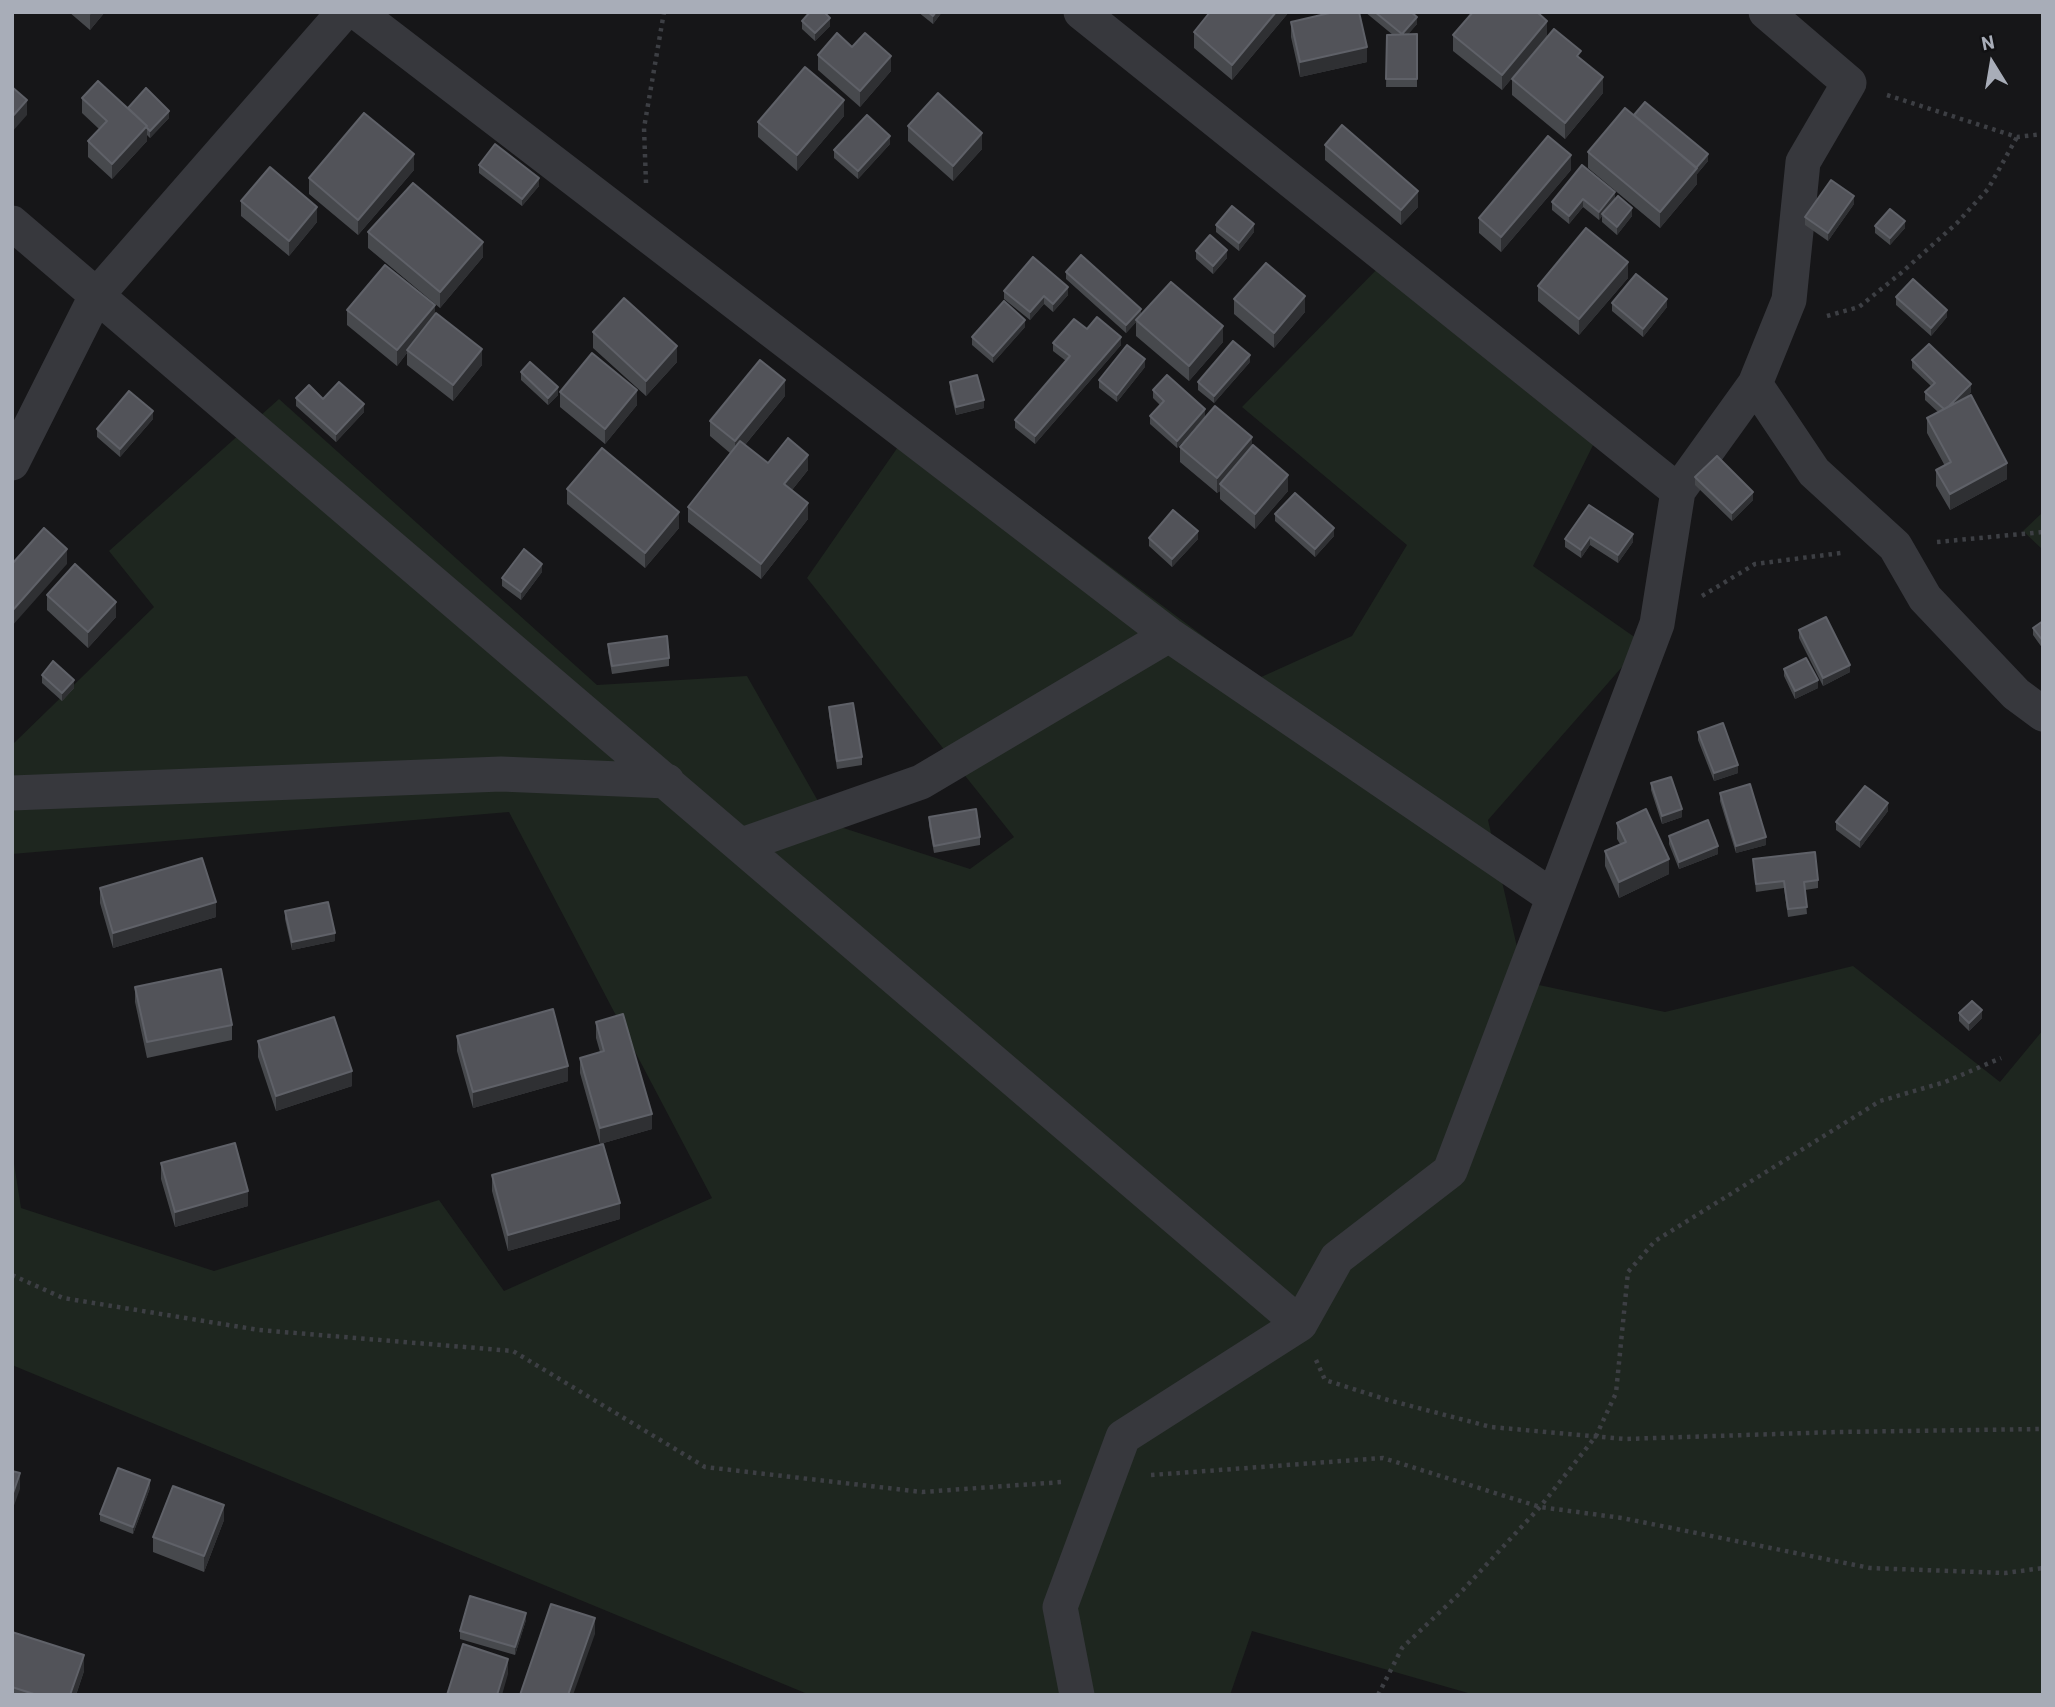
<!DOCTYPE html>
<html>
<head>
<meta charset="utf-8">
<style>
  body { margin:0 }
  #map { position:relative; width:2055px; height:1707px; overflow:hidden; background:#161618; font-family:Barlow,sans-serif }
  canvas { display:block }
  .frame { position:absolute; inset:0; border:14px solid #a8adb8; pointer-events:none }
  .north { position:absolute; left:1957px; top:28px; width:70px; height:70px; -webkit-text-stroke:5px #111113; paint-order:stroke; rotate:349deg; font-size:19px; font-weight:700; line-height:28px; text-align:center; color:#a8adb8 }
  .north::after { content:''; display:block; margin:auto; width:24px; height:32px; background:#a8adb8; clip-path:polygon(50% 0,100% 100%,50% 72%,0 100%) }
</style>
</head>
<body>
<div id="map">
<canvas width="2055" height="1707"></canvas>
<div class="frame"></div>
<div class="north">N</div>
</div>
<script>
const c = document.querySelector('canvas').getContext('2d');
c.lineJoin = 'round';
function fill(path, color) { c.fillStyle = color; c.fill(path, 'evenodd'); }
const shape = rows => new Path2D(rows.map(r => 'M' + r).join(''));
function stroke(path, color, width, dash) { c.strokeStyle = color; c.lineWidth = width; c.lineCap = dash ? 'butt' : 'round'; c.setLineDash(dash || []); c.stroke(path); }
fill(shape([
  [1384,262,1607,417,1533,566,1643,643,1488,820,1525,982,1665,1012,1853,966,2000,1082,2043,1030,2043,1695,1475,1695,1252,1631,1230,1695,810,1695,12,1365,12,1151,21,1208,214,1271,439,1200,504,1291,712,1198,509,812,12,854,12,745,154,607,109,551,279,399,597,685,747,676,831,824,970,869,1014,837,807,578,916,421,1259,678,1352,636,1407,545,1242,407],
  [2043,512,2043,550,2023,531]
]), '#1e261f');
stroke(shape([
  [1887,95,2017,137,2043,134],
  [646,183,644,128,664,12],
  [1827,316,1859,307,1901,273,1957,223,1988,189,2017,137],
  [1937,542,2043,532],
  [1702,596,1755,564,1841,553],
  [12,1275,63,1298,259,1330,513,1351,705,1467,922,1492,1062,1482],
  [1316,1360,1325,1380,1388,1400,1491,1427,1625,1439,1836,1432,2043,1429],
  [1151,1475,1383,1458,1540,1507,1622,1518,1870,1568,2005,1573,2043,1568],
  [1378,1695,1402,1648,1461,1592,1540,1507,1596,1436,1616,1393,1628,1272,1655,1241,1880,1101,1945,1082,2001,1058]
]), '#3d3f44', 4.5, [3.5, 5]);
stroke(shape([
  [357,12,1169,635,1553,897],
  [1081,12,1678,491],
  [12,223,1300,1324],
  [1755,384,1814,472,1895,546,1925,598,2016,694,2043,714],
  [12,463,96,296,344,12],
  [12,793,501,774,667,781],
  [742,845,921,782,1169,635],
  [1077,1695,1060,1607,1123,1437,1300,1324,1337,1258,1450,1171,1657,624,1678,491,1755,384,1789,300,1803,162,1849,83,1766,12]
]), '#37383d', 35);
fill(shape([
  [69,12,105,12,90,30],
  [918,12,942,12,933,24],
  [1210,12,1289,12,1232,80,1194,48,1194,32],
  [1365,12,1411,12,1417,24,1408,34,1417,34,1417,87,1386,87,1387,35,1393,35],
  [802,21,830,26,815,41,802,29],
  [1291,22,1367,62,1300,77,1291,37],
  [1453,35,1547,36,1502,90,1453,51],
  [852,47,891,71,860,107,818,70,818,55],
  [1512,79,1603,93,1565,139,1512,95],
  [82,98,128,108,169,118,150,138,147,135,147,141,112,179,88,157,88,141,99,129,82,113],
  [1634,115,1708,161,1697,174,1697,184,1660,228,1588,168,1588,152],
  [844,116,797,171,758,137,758,122],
  [908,126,982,149,953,181,908,141],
  [890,144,858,179,834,158,834,150],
  [1325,145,1418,207,1401,225,1325,160],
  [479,165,539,186,522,206,479,173],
  [1582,165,1632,216,1617,235,1602,222,1602,216,1599,220,1583,207,1569,224,1552,210,1552,202],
  [414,170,358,235,309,194,309,178],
  [1571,170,1501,252,1479,233,1479,218],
  [241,201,317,222,289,256,241,216],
  [1854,204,1828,241,1805,225,1805,217],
  [1216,225,1254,232,1239,251,1216,232],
  [1875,226,1905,228,1890,245,1875,233],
  [368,232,483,257,440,308,368,248],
  [1196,251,1227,258,1213,274,1196,259],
  [1066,272,1141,315,1223,342,1189,381,1136,336,1136,322,1126,333,1066,279],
  [1628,278,1579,335,1538,301,1538,286],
  [1004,291,1068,295,1053,312,1044,304,1030,320,1004,299],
  [1896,297,1947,317,1931,336,1896,305],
  [1234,299,1305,312,1274,348,1234,314],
  [1612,303,1667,307,1643,337,1612,311],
  [347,310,435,315,482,365,453,401,407,365,407,353,397,366,347,325],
  [1025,327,993,363,972,345,972,337],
  [593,332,677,362,646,396,593,348],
  [1053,343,1121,345,1035,444,1015,428,1015,420,1066,361,1053,351],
  [1912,360,1971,392,1966,397,2007,479,1950,510,1936,486,1936,470,1945,466,1927,433,1927,418,1938,412,1925,400,1925,392,1931,386,1912,368],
  [1250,362,1214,403,1198,390,1198,382],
  [1145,367,1117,402,1099,388,1099,380],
  [521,372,558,395,548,405,521,380],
  [950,382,984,408,956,415,950,390],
  [1153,390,1205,416,1177,448,1150,424,1150,416,1160,405,1153,398],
  [560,392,637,405,605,444,560,407],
  [785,396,745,445,768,463,808,470,792,490,808,519,761,579,688,522,688,507,730,453,710,436,710,421],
  [296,398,364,412,336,442,296,406],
  [153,419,120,457,97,437,97,429],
  [1252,446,1288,491,1255,529,1220,499,1220,491,1217,493,1180,462,1180,447],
  [1695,477,1753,500,1732,521,1695,485],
  [567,489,679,528,645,568,567,504],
  [1589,505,1633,542,1618,563,1590,545,1581,558,1565,547,1565,539],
  [1275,514,1334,536,1315,557,1275,521],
  [1149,538,1198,539,1172,567,1149,546],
  [542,572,521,600,502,586,502,578],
  [47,595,116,617,88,648,47,610],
  [2043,621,2043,649,2033,635,2033,628],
  [1799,630,1850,672,1823,686,1799,638],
  [608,644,669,658,669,666,612,674,608,652],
  [1784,669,1818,688,1795,699,1784,676],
  [42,675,74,688,62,701,42,683],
  [829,707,862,757,862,765,837,769,829,714],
  [1698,732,1738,773,1714,781,1698,740],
  [1651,783,1682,817,1662,824,1651,790],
  [1720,793,1766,845,1736,853,1720,801],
  [1888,811,1860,848,1836,830,1836,822],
  [929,817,980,837,980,845,934,853,929,825],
  [1617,823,1669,874,1619,898,1605,866,1605,851,1620,844,1617,839],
  [1669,836,1718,854,1679,869,1669,844],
  [1753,859,1818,880,1818,888,1805,890,1807,914,1788,917,1784,888,1756,892],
  [100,888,216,917,113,948,100,903],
  [285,911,335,941,292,950,285,919],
  [135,987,232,1025,232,1040,147,1058,135,1002],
  [1959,1013,1982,1018,1969,1031,1959,1021],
  [596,1022,652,1129,600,1144,580,1073,580,1058,600,1052,596,1038],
  [457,1036,568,1081,473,1108,457,1051],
  [258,1041,352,1086,276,1111,258,1057],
  [161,1163,248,1206,175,1227,161,1179],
  [492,1175,620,1219,508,1251,492,1191],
  [150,1488,133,1534,100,1521,100,1514],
  [224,1520,204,1572,153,1552,153,1537],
  [526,1620,515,1655,460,1639,460,1631],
  [12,1632,84,1671,76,1695,12,1695]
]), '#47494d');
fill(shape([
  [92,12,105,12,90,30,90,15],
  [936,12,942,12,933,24,933,16],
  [1276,12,1289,12,1232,80,1232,65],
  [1417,17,1417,24,1402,42,1402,34],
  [830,18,830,26,815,41,815,33],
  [1547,21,1547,36,1502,90,1502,75],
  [1367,47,1367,62,1300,77,1300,62],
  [891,56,891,71,860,107,860,91],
  [1603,77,1603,93,1565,139,1565,123],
  [27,100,27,115,12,132,12,117],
  [844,100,844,116,797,171,797,155],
  [169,111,169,118,150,138,150,131],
  [147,126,147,141,112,179,112,164],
  [982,133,982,149,953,181,953,166],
  [890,136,890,144,858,179,858,171],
  [414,154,414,170,358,235,358,220],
  [1708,154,1708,161,1697,174,1697,184,1660,228,1660,212],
  [1571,155,1571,170,1501,252,1501,237],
  [539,178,539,186,522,206,522,199],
  [1418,191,1418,207,1401,225,1401,210],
  [1615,192,1615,200,1599,220,1599,212],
  [1854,196,1854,204,1828,241,1828,233],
  [1583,199,1583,207,1569,224,1569,216],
  [317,207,317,222,289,256,289,241],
  [1632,208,1632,216,1617,235,1617,227],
  [1905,221,1905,228,1890,245,1890,238],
  [1254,224,1254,232,1239,251,1239,243],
  [483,242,483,257,440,308,440,292],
  [1227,250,1227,258,1213,274,1213,266],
  [1628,262,1628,278,1579,335,1579,319],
  [1068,287,1068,295,1053,312,1053,304],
  [1044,296,1044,304,1030,320,1030,312],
  [1305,296,1305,312,1274,348,1274,333],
  [1667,299,1667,307,1643,337,1643,329],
  [435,305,435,321,407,350,407,353,397,366,397,350],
  [1141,309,1141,317,1126,333,1126,325],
  [1947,310,1947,317,1931,336,1931,328],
  [1025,320,1025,327,993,363,993,356],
  [1223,326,1223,342,1189,381,1189,366],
  [1121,337,1121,345,1035,444,1035,436],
  [677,346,677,362,646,396,646,381],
  [482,349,482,365,453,401,453,385],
  [1250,355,1250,362,1214,403,1214,396],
  [1145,359,1145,367,1117,402,1117,395],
  [785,380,785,396,735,457,735,441],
  [1971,384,1971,392,1945,418,1945,410],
  [558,387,558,395,548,405,548,398],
  [637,390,637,405,605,444,605,429],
  [984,400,984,408,956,415,956,407],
  [364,404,364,412,336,442,336,434],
  [1205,409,1205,416,1177,448,1177,441],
  [153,411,153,419,120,457,120,449],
  [1252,437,1252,452,1220,484,1220,491,1217,493,1217,478],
  [808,455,808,470,784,500,784,484],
  [2007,463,2007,479,1950,510,1950,494],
  [1288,475,1288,491,1255,529,1255,514],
  [1753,492,1753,500,1732,521,1732,513],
  [808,503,808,519,761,579,761,564],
  [679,512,679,528,645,568,645,553],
  [1334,528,1334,536,1315,557,1315,549],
  [1198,531,1198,539,1172,567,1172,559],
  [1633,534,1633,542,1618,563,1618,555],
  [1590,537,1590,545,1581,558,1581,550],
  [67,549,67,564,12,626,12,611],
  [542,564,542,572,521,600,521,592],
  [116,602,116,617,88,648,88,632],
  [1850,665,1850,672,1823,686,1823,678],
  [74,680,74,688,62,701,62,693],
  [1818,680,1818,688,1795,699,1795,691],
  [1738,765,1738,773,1714,781,1714,773],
  [1888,803,1888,811,1860,848,1860,840],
  [1682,809,1682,817,1662,824,1662,816],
  [1766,837,1766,845,1736,853,1736,846],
  [1718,846,1718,854,1679,869,1679,862],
  [1669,859,1669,874,1619,898,1619,882],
  [216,902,216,917,113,948,113,933],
  [335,933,335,941,292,950,292,942],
  [1982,1010,1982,1018,1969,1031,1969,1023],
  [568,1066,568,1081,473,1108,473,1092],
  [352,1071,352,1086,276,1111,276,1096],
  [652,1114,652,1129,600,1144,600,1128],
  [248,1191,248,1206,175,1227,175,1212],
  [620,1203,620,1219,508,1251,508,1235],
  [20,1473,20,1489,12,1511,12,1496],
  [150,1480,150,1488,133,1534,133,1527],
  [224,1505,224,1520,204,1572,204,1556],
  [526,1613,526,1620,515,1655,515,1647],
  [595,1618,595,1634,573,1695,568,1695],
  [84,1655,84,1671,76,1695,70,1695],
  [508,1659,508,1674,502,1695,497,1695]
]), '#2f3033');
const building = shape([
  [810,12,824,12,830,18,815,33,802,21,810,12],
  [928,12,936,12,933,16,928,12],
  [1210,12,1276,12,1232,65,1194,32,1210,12],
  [1334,12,1359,12,1367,47,1300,62,1291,22,1334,12],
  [1375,12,1411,12,1417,17,1402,34,1375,12],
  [1473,12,1537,12,1547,21,1502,75,1453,35,1473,12],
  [1554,29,1581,51,1577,56,1603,77,1565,123,1512,79,1554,29],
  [837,33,852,47,865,33,891,56,860,91,818,55,837,33],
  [1417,34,1417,79,1386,79,1387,35,1417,34],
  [805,67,844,100,797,155,758,122,805,67],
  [98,81,147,126,112,164,88,141,107,121,82,98,98,81],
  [12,87,27,100,12,117,12,87],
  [146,88,169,111,150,131,146,127,147,126,128,108,146,88],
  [938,93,982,133,953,166,908,126,938,93],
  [1645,102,1708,154,1696,168,1634,115,1645,102],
  [1625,108,1697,168,1660,212,1588,152,1625,108],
  [364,113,414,154,358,220,309,178,364,113],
  [867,115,890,136,858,171,834,150,867,115],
  [1342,125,1418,191,1401,210,1325,145,1342,125],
  [1548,136,1571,155,1501,237,1479,218,1548,136],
  [495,144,539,178,522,199,479,165,495,144],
  [1582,165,1615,192,1599,212,1583,199,1569,216,1552,202,1582,165],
  [270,167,317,207,289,241,241,201,270,167],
  [1831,180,1854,196,1828,233,1805,217,1831,180],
  [413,183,483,242,440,292,368,232,413,183],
  [1618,196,1632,208,1617,227,1602,214,1618,196],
  [1232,206,1254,224,1239,243,1216,225,1232,206],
  [1890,209,1905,221,1890,238,1875,226,1890,209],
  [1586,228,1628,262,1579,319,1538,286,1586,228],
  [1210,235,1227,250,1213,266,1196,251,1210,235],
  [1081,255,1141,309,1126,325,1066,272,1081,255],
  [1033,257,1068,287,1053,304,1044,296,1030,312,1004,291,1033,257],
  [1266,263,1305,296,1274,333,1234,299,1266,263],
  [385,265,435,305,397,350,347,310,385,265],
  [1636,274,1667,299,1643,329,1612,303,1636,274],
  [1913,279,1947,310,1931,328,1896,297,1913,279],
  [1171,282,1223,326,1189,366,1136,320,1171,282],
  [624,298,677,346,646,381,593,332,624,298],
  [1004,301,1025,320,993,356,972,337,1004,301],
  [436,313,482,349,453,385,407,350,436,313],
  [1097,317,1121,337,1035,436,1015,420,1070,356,1053,343,1074,319,1087,329,1097,317],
  [1233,341,1250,355,1214,396,1198,382,1233,341],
  [1929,344,1971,384,1949,406,1944,409,1925,392,1935,383,1912,360,1929,344],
  [1127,345,1145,359,1117,395,1099,380,1127,345],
  [592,353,637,390,605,429,560,392,592,353],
  [760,360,785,380,735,441,710,421,760,360],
  [530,362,558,387,548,398,521,372,530,362],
  [977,375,984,400,956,407,950,382,977,375],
  [1167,375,1205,409,1177,441,1150,416,1164,401,1153,390,1167,375],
  [339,382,364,404,336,434,296,398,309,385,323,399,339,382],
  [129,391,153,411,120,449,97,429,129,391],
  [1971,395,2007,463,1950,494,1936,470,1951,462,1927,418,1971,395],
  [1215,406,1252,437,1217,478,1180,447,1215,406],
  [788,438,808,455,784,484,808,503,761,564,688,507,740,441,768,463,788,438],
  [1253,445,1288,475,1255,514,1220,484,1253,445],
  [602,448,679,512,645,553,567,489,602,448],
  [1717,456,1753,492,1732,513,1695,477,1717,456],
  [1295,493,1334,528,1315,549,1275,514,1295,493],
  [1589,505,1633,534,1618,555,1590,537,1581,550,1565,539,1589,505],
  [1173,510,1198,531,1172,559,1149,538,1173,510],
  [44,528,67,549,12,611,12,564,44,528],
  [524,549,542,564,521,592,502,578,524,549],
  [75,564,116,602,88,632,47,595,75,564],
  [1826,617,1850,665,1823,678,1799,630,1826,617],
  [2043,621,2043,641,2033,628,2043,621],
  [667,636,669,658,612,666,608,644,667,636],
  [1806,658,1818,680,1795,691,1784,669,1806,658],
  [53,661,74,680,62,693,42,675,53,661],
  [853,703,862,757,837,761,829,707,853,703],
  [1723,723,1738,765,1714,773,1698,732,1723,723],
  [1671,777,1682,809,1662,816,1651,783,1671,777],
  [1750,784,1766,837,1736,846,1720,793,1750,784],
  [1865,786,1888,803,1860,840,1836,822,1865,786],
  [976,809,980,837,934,846,929,817,976,809],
  [1646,809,1669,859,1619,882,1605,851,1626,842,1617,823,1646,809],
  [1708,820,1718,846,1679,862,1669,836,1708,820],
  [1815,852,1818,880,1804,882,1807,907,1788,909,1784,881,1756,884,1753,859,1815,852],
  [202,858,216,902,113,933,100,888,202,858],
  [328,902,335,933,292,942,285,911,328,902],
  [221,969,232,1025,147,1042,135,987,221,969],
  [1972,1001,1982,1010,1969,1023,1959,1013,1972,1001],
  [553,1009,568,1066,473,1092,457,1036,553,1009],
  [623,1014,652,1114,600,1128,580,1058,604,1051,596,1022,623,1014],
  [334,1017,352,1071,276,1096,258,1041,334,1017],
  [235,1143,248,1191,175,1212,161,1163,235,1143],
  [603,1144,620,1203,508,1235,492,1175,603,1144],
  [118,1468,150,1480,133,1527,100,1514,118,1468],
  [12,1471,20,1473,12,1496,12,1471],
  [173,1486,224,1505,204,1556,153,1537,173,1486],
  [470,1596,526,1613,515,1647,460,1631,470,1596],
  [551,1604,595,1618,568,1695,520,1695,551,1604],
  [12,1632,84,1655,70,1695,37,1695,12,1687,12,1632],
  [463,1644,508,1659,497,1695,447,1695,463,1644]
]);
fill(building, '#525359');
stroke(building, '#5f6168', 2);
</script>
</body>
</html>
